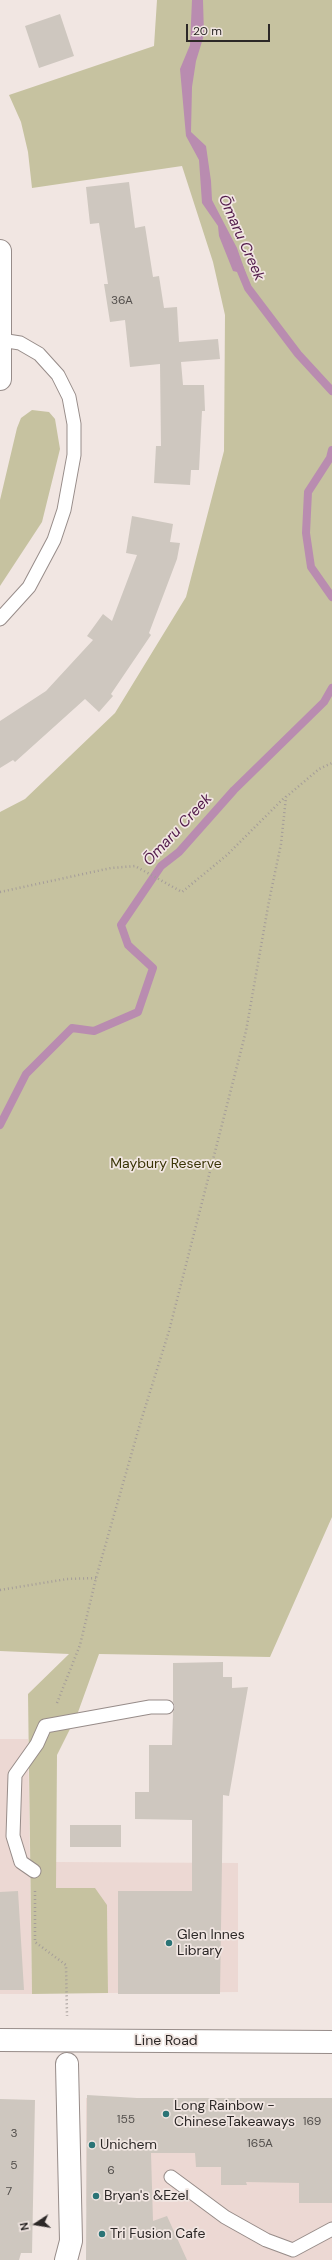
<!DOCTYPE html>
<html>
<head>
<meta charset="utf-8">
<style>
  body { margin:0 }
  #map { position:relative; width:332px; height:2260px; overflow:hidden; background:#f1e6e2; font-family:"DM Sans",sans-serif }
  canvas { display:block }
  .north { position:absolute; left:16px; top:2204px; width:40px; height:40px; -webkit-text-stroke:3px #f1e6e2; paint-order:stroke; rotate:258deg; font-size:11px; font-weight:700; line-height:16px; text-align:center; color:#2c2827 }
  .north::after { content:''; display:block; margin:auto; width:14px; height:18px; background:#2c2827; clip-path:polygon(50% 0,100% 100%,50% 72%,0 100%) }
  .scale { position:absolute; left:186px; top:24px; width:84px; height:18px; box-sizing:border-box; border:2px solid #2c2827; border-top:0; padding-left:5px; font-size:12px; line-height:14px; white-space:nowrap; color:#2c2827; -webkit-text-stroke:3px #f1e6e2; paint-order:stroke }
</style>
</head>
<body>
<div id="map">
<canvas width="332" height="2260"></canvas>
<div class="north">N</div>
<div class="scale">20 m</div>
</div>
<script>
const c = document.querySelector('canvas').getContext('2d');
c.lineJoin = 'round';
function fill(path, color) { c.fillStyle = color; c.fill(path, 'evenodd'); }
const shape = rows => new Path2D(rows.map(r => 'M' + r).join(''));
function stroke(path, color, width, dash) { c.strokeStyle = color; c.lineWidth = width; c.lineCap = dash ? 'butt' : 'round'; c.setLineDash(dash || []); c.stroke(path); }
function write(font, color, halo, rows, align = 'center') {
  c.font = font + ' "DM Sans",sans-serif'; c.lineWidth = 3.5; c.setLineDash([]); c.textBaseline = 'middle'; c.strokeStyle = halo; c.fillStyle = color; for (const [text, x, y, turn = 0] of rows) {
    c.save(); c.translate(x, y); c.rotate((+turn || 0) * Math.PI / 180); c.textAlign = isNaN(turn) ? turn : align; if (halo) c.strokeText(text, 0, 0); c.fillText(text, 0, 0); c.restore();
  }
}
fill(shape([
  [0,1739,28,1739,32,1994,0,1994],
  [56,1862,238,1863,238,1992,108,1993,107,1905,56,1888],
  [86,2098,332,2098,332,2260,102,2260,86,2205]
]), '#ecd8d3');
fill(shape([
  [157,0,332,0,332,1517,270,1657,99,1654,77,1715,57,1755,56,1888,95,1888,107,1905,108,1993,32,1994,28,1694,69,1654,0,1651,0,812,25,799,115,713,186,597,224,451,225,315,213,262,182,166,32,188,28,152,21,122,9,95,154,46],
  [32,410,49,412,55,419,60,449,42,522,0,586,0,500,17,428,21,418]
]), '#c6c2a0');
fill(shape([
  [192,0,203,0,204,35,196,61,192,87,191,132,206,146,211,181,212,200,237,248,246,274,233,271,219,236,218,226,202,203,199,160,186,136,180,69,190,45]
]), '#b98cb0');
stroke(shape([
  [238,264,248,288,298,354,332,391],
  [332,450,330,458,308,492,306,533,311,567,332,597],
  [0,1125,26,1074,72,1028,94,1031,138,1012,153,968,128,945,121,925,161,866,179,852,234,790,324,702,332,688]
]), '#b98cb0', 8);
fill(shape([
  [60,14,74,56,39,68,25,26],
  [129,182,135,228,145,226,153,277,159,276,164,308,177,307,179,342,218,339,220,359,181,362,183,385,204,385,205,411,202,411,199,470,191,470,190,485,154,483,156,446,161,446,160,364,130,367,125,320,110,322,104,284,108,284,99,223,90,224,86,187],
  [132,516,173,524,170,542,180,543,177,559,149,633,151,635,111,694,113,696,99,712,85,699,15,762,13,760,0,768,0,721,46,691,93,640,87,636,103,614,112,621,137,555,126,553],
  [223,1662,223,1677,232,1677,232,1688,248,1687,229,1796,223,1795,220,1994,118,1994,118,1891,192,1891,192,1820,135,1819,135,1792,149,1792,149,1745,172,1745,173,1712,175,1707,173,1702,173,1663],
  [70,1825,121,1825,121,1847,70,1847],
  [18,1891,24,1990,0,1990,0,1892],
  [87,2095,137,2098,332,2098,332,2203,299,2203,299,2183,246,2182,247,2185,221,2185,221,2167,196,2167,195,2153,151,2153,153,2221,167,2216,187,2260,86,2260],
  [0,2099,35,2100,32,2253,21,2253,19,2260,0,2260]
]), '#cec7bf');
const lane = shape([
  [0,619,29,587,54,540,64,510,74,455,74,424,69,397,58,375,39,354,20,343,1,340],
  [34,1871,21,1862,13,1836,15,1775,37,1744,45,1726,150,1707,167,1707],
  [171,2177,225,2217,266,2240,293,2250],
  [293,2250,332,2229]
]);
const street = shape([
  [0,251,0,379],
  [66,2260,71,2241,67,2064]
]);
const secondary = shape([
  [0,2040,332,2042]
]);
stroke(lane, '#978c89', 15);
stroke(street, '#978c89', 24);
stroke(secondary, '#978c89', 24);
stroke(shape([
  [0,892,111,868,135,866,182,892,227,855,285,797],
  [0,1590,67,1579,96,1578],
  [57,1703,80,1645,96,1578,140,1424,169,1331,246,1031,269,901,281,844,286,797,319,769,332,763],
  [35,1891,35,1942,66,1965,67,2016]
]), '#a49c99', 2.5, [1, 3]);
stroke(lane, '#fff', 13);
stroke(street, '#fff', 22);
stroke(secondary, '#fff', 22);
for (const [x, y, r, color] of [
  [169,1943,4,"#2a7476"],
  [166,2114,4,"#2a7476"],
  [92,2145,4,"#2a7476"],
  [96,2196,4,"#2a7476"],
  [102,2234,4,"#2a7476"]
]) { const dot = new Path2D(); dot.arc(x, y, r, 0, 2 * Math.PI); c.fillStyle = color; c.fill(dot); stroke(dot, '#f1e6e2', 1.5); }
write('12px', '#54504d', null, [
  ["36A",122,301],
  ["155",126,2120],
  ["169",312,2122],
  ["3",14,2134],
  ["165A",260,2144],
  ["5",14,2166],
  ["6",111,2171],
  ["7",9,2192]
]);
write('14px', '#3a3406', '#f1e6e2', [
  ["Maybury Reserve",166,1164]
]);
write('14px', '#2c2827', '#f1e6e2', [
  ["Glen Innes",177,1935],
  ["Library",177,1951],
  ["Long Rainbow -",174,2106],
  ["ChineseTakeaways",174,2122],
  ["Unichem",100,2145],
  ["Bryan's &Ezel",104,2196],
  ["Tri Fusion Cafe",110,2234]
], 'left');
write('14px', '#2c2827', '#f1e6e2', [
  ["Line Road",166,2041]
]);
write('italic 15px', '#511a4a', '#f1e6e2', [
  ["Ōmaru Creek",241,238,66],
  ["Ōmaru Creek",178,830,-47]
]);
</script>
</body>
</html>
